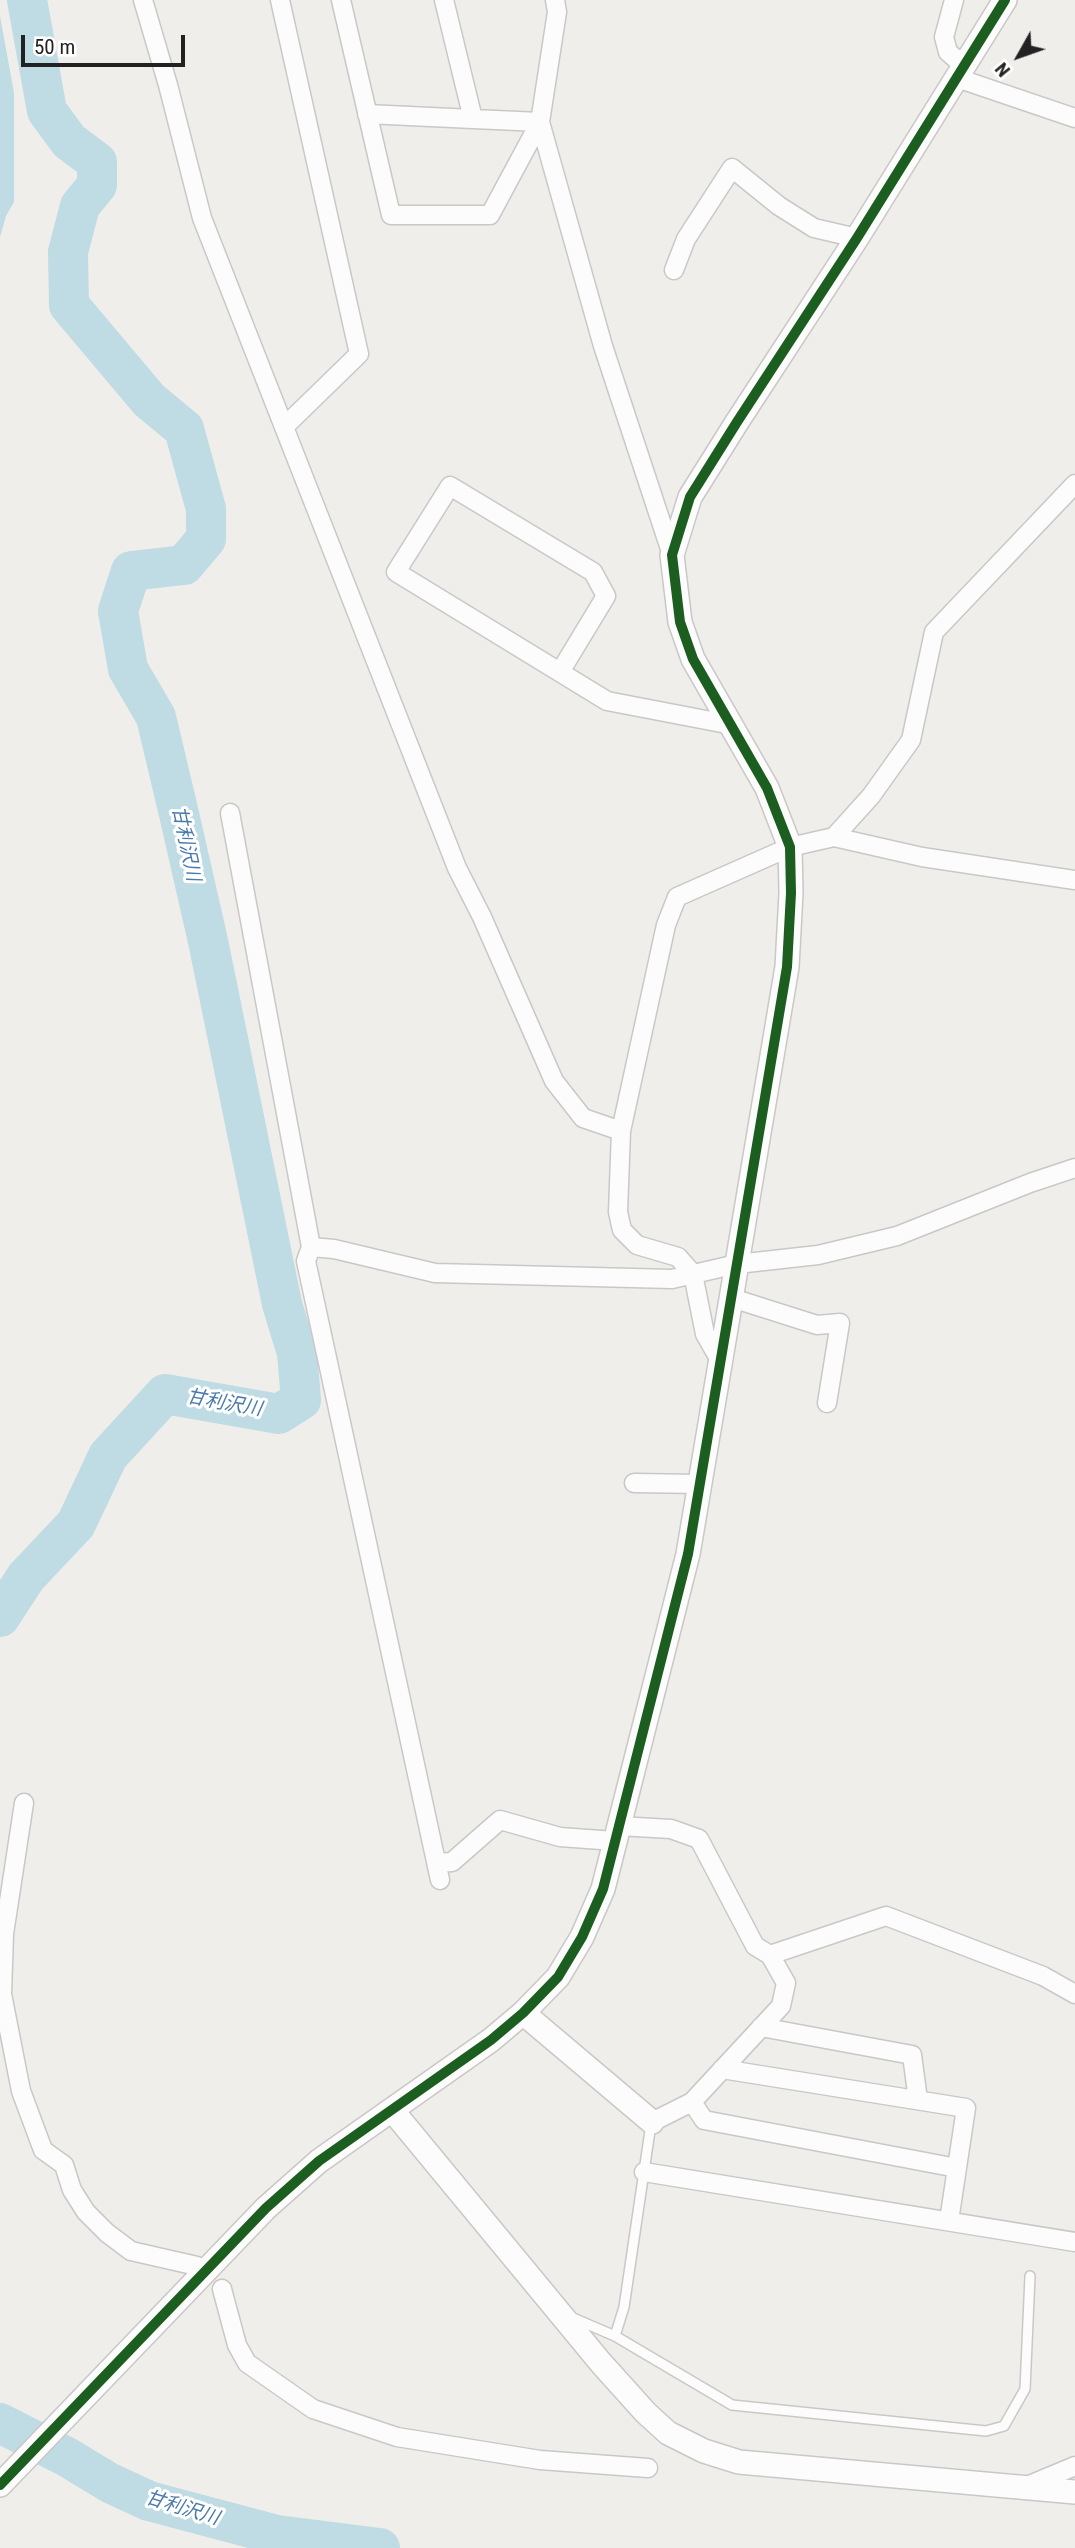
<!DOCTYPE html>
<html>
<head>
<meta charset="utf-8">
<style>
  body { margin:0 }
  #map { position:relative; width:1075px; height:2548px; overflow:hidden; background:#f0eeeb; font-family:"Roboto Condensed",sans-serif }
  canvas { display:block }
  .north { position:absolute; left:984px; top:21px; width:70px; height:70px; -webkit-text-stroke:5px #fff; paint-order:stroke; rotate:230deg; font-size:19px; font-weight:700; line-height:28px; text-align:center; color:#222 }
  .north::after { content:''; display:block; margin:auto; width:24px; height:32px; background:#222; clip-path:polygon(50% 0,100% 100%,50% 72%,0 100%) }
  .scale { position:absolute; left:21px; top:35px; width:164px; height:32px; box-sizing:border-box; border:4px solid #222; border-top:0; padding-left:9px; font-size:21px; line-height:24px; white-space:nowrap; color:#222; -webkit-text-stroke:5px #fff; paint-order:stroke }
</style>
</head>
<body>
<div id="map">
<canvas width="1075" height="2548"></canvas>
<div class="north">N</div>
<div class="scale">50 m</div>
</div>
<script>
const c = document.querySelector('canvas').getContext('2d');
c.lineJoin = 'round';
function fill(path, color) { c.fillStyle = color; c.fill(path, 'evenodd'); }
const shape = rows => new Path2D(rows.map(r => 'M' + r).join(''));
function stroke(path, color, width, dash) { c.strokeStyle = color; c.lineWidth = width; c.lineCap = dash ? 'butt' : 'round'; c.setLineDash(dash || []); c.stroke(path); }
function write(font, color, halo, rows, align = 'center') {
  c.font = font + ' "Roboto Condensed","Noto Sans JP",sans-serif'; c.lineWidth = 6; c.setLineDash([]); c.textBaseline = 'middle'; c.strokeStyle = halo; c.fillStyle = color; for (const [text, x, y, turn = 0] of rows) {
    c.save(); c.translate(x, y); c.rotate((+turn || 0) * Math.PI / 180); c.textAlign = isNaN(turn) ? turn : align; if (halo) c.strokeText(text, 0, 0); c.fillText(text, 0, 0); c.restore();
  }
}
fill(shape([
  [0,16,14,93,14,202,6,216,0,237]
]), '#bfdbe3');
stroke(shape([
  [0,1617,26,1577,76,1524,108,1456,165,1394,279,1414,301,1400,297,1353,282,1304,208,941,179,814,156,717,128,669,118,611,131,571,184,565,206,539,206,509,184,429,149,400,69,305,68,252,80,206,97,185,97,162,69,141,47,111,27,0],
  [0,2423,67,2457,110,2483,149,2501,277,2535,380,2548]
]), '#bfdbe3', 40);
const service = shape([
  [573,2318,615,2336,732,2405,986,2431,1004,2426,1025,2389,1030,2276],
  [615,2336,624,2307,651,2124]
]);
const minor = shape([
  [143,0,168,85,202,218,457,868,482,917,554,1081,583,1118,621,1131],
  [280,0,359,354,284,427],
  [341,0,391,215,490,215,540,122,473,119,444,0],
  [555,0,557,12,540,122,603,346,672,555],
  [954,0,944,37,948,52,964,66],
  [957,78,1075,118],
  [367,114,473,119],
  [674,270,686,239,732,168,779,206,814,228,857,238],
  [560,672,606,596,593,572,450,486,396,572,607,701,732,725],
  [230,813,311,1247,306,1261,440,1880],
  [834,837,871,796,911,740,934,632,1075,484],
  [311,1247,334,1249,435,1273,672,1279,737,1264,818,1255,897,1236,1030,1183,1075,1168],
  [732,1298,817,1325,840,1323,827,1403],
  [721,1362,705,1334,693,1274,678,1257,637,1245,622,1230,618,1212,621,1131,666,925,677,897,790,847,834,837,922,857,1075,880],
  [634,1483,700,1484],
  [24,1803,4,1934,2,1994,21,2091,43,2150,64,2165,72,2190,86,2212,107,2233,131,2251,197,2266],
  [619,1826,671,1829,699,1839,755,1946,770,1955,786,1983,781,2006,692,2102,652,2122],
  [437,1863,452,1862,500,1820,560,1837,615,1841],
  [770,1955,886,1916,1043,1976,1075,1994],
  [761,2027,912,2055,918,2100],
  [722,2069,966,2108,949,2221],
  [692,2102,704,2120,957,2168],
  [644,2172,1075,2242],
  [222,2289,237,2345,247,2363,313,2409,397,2437,540,2460,648,2468],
  [1027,2486,1075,2466]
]);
const tertiary = shape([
  [523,2013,652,2122],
  [392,2110,601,2363,646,2413,668,2433,704,2451,739,2462,1075,2492],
  [0,2485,266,2208,319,2161,491,2040,523,2013,558,1977,582,1937,603,1889,688,1554,787,967,791,893,790,847,767,788,693,659,680,622,672,555,690,497,737,422,857,238,1005,0]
]);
stroke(service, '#c9c8c7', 12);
stroke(minor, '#c9c8c7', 21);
stroke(tertiary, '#c9c8c7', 26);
stroke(service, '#fdfcfc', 9);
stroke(minor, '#fdfcfc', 18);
stroke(tertiary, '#fdfcfc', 23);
stroke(shape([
  [0,2485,266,2208,319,2161,491,2040,523,2013,558,1977,582,1937,603,1889,688,1554,787,967,791,893,790,847,767,788,693,659,680,622,672,555,690,497,737,422,857,238,1005,0]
]), '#1b5e20', 10);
write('italic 19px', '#4a7aab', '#fff', [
  ["甘利沢川",185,844,78],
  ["甘利沢川",224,1404,10],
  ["甘利沢川",182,2509,17]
]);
</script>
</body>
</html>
